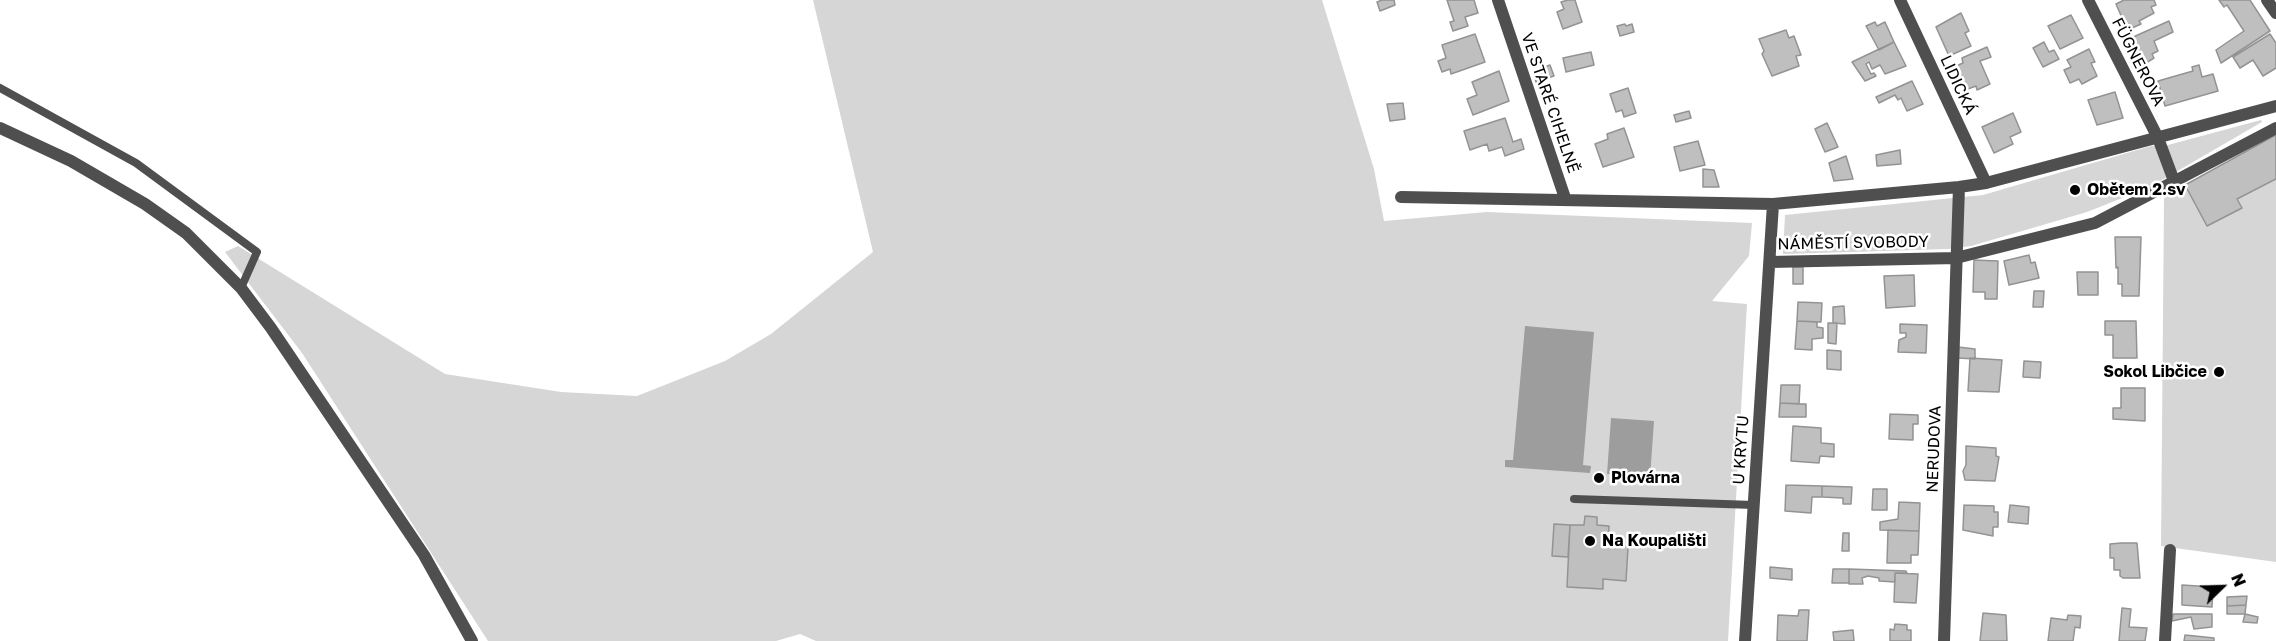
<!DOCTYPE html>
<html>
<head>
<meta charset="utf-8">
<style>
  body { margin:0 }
  #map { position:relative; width:2276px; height:641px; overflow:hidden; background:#fff; font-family:"Golos Text",sans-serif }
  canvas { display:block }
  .north { position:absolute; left:2192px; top:557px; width:60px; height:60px; -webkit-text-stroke:4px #fff; paint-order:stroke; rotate:67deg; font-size:16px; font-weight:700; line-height:24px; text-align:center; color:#000 }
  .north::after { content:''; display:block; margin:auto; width:21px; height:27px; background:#000; clip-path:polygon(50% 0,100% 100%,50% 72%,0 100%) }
</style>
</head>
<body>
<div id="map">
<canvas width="2276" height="641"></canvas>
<div class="north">N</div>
</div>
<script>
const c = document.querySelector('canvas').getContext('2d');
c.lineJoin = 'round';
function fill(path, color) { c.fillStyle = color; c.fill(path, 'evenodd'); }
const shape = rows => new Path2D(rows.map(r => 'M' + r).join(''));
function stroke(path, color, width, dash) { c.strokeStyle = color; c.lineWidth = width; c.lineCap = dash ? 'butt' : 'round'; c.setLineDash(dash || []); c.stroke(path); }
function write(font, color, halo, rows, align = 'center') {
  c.font = font + ' "Golos Text",sans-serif'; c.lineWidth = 5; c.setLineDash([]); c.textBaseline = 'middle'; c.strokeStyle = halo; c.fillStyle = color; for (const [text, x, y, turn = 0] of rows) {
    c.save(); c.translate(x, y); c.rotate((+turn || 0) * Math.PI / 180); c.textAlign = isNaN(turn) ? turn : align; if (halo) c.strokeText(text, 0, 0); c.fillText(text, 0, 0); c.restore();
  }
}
fill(shape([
  [813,0,1322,0,1374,169,1384,221,1487,212,1752,223,1749,256,1712,301,1747,304,1728,641,816,641,800,634,776,641,488,641,302,353,225,252,238,246,445,374,561,392,637,396,725,361,771,334,873,252],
  [2261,120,2262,122,2150,187,2087,212,1971,246,1948,249,1783,254,1785,215,1983,195,2151,146,2168,145],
  [2276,135,2276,562,2161,546,2164,198]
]), '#d6d6d6');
fill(shape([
  [1525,326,1594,332,1583,465,1591,466,1590,473,1505,467,1505,460,1513,460],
  [1611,418,1654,421,1650,477,1607,474]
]), '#9d9d9d');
const building = shape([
  [1382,0,1394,0,1395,5,1380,11,1377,2,1382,0],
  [1447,0,1474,0,1478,13,1465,17,1468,26,1453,31,1450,22,1454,21,1447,0],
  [1568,0,1575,0,1582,22,1563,29,1557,12,1564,9,1561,2,1568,0],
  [2124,0,2154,0,2156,5,2151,7,2154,13,2139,21,2141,24,2132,28,2130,25,2126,27,2116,4,2124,0],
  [2219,0,2250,0,2270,31,2221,63,2216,50,2244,31,2227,5,2224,7,2219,0],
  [1961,13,1969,31,1965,33,1971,46,1949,56,1936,27,1961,13],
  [2071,15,2083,38,2060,49,2048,26,2071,15],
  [2169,21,2173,32,2154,41,2158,51,2152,54,2154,58,2138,68,2122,42,2169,21],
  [1875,22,1877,26,1885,22,1894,42,1879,50,1866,26,1875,22],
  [1625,24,1626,26,1632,24,1634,32,1620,36,1617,26,1625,24],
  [1786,30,1789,38,1794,36,1801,55,1796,56,1799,66,1772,76,1762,54,1764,51,1759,39,1786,30],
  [1475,34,1485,62,1451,74,1450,69,1442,72,1438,61,1446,58,1442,45,1475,34],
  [2270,34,2276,43,2276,68,2263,76,2253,60,2240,68,2233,57,2270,34],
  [1894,42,1906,66,1885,74,1880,65,1872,69,1869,62,1866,64,1871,74,1874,73,1876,76,1865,81,1852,62,1894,42],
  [2044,42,2049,52,2054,50,2059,59,2043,67,2033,48,2044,42],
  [1987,47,1991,57,1980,61,1990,84,1977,90,1976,86,1965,90,1954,67,1963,63,1962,58,1987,47],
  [2089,49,2095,62,2091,63,2097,76,2082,84,2079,79,2070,83,2064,70,2071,67,2067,60,2089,49],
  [1591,52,1594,65,1566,72,1563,58,1591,52],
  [1550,65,1554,76,1536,82,1533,71,1550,65],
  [2199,65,2202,77,2213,74,2218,91,2165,106,2158,81,2193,71,2192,67,2199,65],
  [1499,71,1509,101,1473,115,1467,99,1477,95,1472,82,1499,71],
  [1912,81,1923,104,1907,111,1901,98,1898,100,1895,95,1879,103,1876,97,1912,81],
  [1628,88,1636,113,1624,117,1622,110,1616,112,1610,94,1628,88],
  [2115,92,2123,118,2097,125,2088,100,2115,92],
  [1403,103,1405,119,1390,121,1387,104,1403,103],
  [1689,111,1691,118,1676,122,1674,115,1689,111],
  [2013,113,2021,132,2010,137,2013,144,1994,153,1982,127,2013,113],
  [1505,118,1513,142,1521,139,1524,149,1505,156,1502,147,1489,151,1487,144,1470,150,1464,131,1505,118],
  [1827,123,1838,147,1825,152,1815,129,1827,123],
  [1624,128,1634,157,1603,167,1595,144,1608,139,1607,134,1624,128],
  [2276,135,2276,179,2237,199,2242,208,2207,226,2185,185,2276,135],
  [1698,141,1705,165,1680,171,1674,147,1698,141],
  [1900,150,1901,164,1877,166,1876,155,1900,150],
  [1846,156,1853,179,1834,181,1829,163,1846,156],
  [1703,169,1714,170,1719,187,1703,187,1703,169],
  [2115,237,2141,237,2139,296,2122,296,2122,284,2118,284,2118,267,2116,268,2115,237],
  [2029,255,2031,263,2035,262,2039,278,2009,285,2004,261,2029,255],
  [1974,260,1998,261,1997,299,1985,299,1985,292,1973,292,1974,260],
  [1793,267,1803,267,1803,284,1793,284,1793,267],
  [2077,272,2098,272,2098,295,2078,295,2077,272],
  [1914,275,1915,306,1886,308,1884,276,1914,275],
  [2034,291,2044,291,2043,307,2033,307,2034,291],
  [1798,302,1822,303,1821,322,1797,321,1798,302],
  [1844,306,1845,324,1833,323,1833,307,1844,306],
  [1797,321,1817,322,1817,327,1823,328,1823,338,1812,339,1812,350,1795,349,1797,321],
  [2105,321,2136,321,2137,358,2113,358,2113,335,2105,335,2105,321],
  [1828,323,1837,323,1836,344,1828,343,1828,323],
  [1900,324,1927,325,1926,353,1898,352,1899,340,1906,337,1906,333,1900,333,1900,324],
  [1958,347,1975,349,1975,359,1958,358,1958,347],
  [1827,350,1841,351,1841,370,1827,369,1827,350],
  [1970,358,2002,360,1999,392,1968,391,1970,358],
  [2024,361,2041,362,2040,378,2023,377,2024,361],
  [1781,385,1800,385,1799,404,1780,403,1781,385],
  [2121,388,2145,388,2145,421,2113,419,2113,408,2121,408,2121,388],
  [1780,403,1806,404,1806,417,1779,417,1780,403],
  [1890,414,1918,415,1918,424,1913,424,1913,440,1889,439,1890,414],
  [1793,426,1821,428,1821,443,1834,444,1834,457,1820,456,1819,463,1791,461,1793,426],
  [1966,446,1996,448,1996,456,1999,457,1995,481,1965,480,1963,471,1966,465,1966,446],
  [1786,485,1822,486,1822,497,1812,497,1811,513,1785,511,1786,485],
  [1822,486,1852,487,1851,504,1843,504,1843,498,1822,497,1822,486],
  [1873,489,1887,489,1887,510,1872,510,1873,489],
  [1899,502,1920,503,1919,531,1880,530,1880,522,1898,519,1899,502],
  [1964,505,1994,506,1994,512,1998,512,1998,527,1993,527,1993,536,1963,530,1964,505],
  [2010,505,2029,507,2028,524,2008,522,2010,505],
  [1585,516,1597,517,1597,525,1609,526,1608,545,1628,547,1626,581,1603,579,1603,589,1567,587,1570,525,1584,525,1585,516],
  [1554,524,1570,525,1568,557,1552,556,1554,524],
  [1888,530,1919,531,1918,555,1911,555,1911,563,1887,563,1888,530],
  [1843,533,1849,533,1849,551,1842,551,1843,533],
  [2121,543,2137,543,2140,578,2123,578,2120,576,2120,570,2114,570,2114,558,2110,558,2110,544,2121,543],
  [1770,567,1792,569,1792,580,1770,578,1770,567],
  [1833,569,1849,569,1849,583,1832,583,1833,569],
  [1849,569,1906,571,1907,573,1895,573,1895,582,1879,581,1879,578,1868,576,1862,578,1863,584,1849,584,1849,569],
  [1895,573,1918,574,1916,603,1894,602,1895,573],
  [2182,585,2213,587,2212,607,2182,605,2182,585],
  [2247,596,2246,605,2227,606,2227,597,2247,596],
  [2246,605,2245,614,2227,614,2227,606,2246,605],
  [2122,608,2131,609,2129,627,2147,628,2145,641,2119,641,2122,608],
  [1799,610,1809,610,1807,641,1777,641,1778,615,1798,616,1799,610],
  [1983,613,2006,615,2007,641,1980,641,1983,613],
  [2173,614,2212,614,2212,627,2194,629,2191,617,2172,621,2173,614],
  [2245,614,2258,617,2257,623,2243,622,2245,614],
  [2068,615,2081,616,2080,628,2075,627,2073,641,2048,641,2051,618,2067,620,2068,615],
  [1895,624,1907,625,1907,630,1911,630,1911,641,1890,641,1890,629,1894,630,1895,624],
  [1853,630,1854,641,1834,641,1833,632,1853,630],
  [2185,635,2214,638,2214,641,2184,641,2185,635]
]);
fill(building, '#bfbfbf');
stroke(building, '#939393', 1.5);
stroke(shape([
  [0,88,136,163,257,252,241,288],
  [1574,499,1754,505]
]), '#4f4f4f', 8);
stroke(shape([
  [1498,0,1565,198],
  [1900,0,1986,183],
  [2088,0,2158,138,2174,181],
  [2267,0,2276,13],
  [1401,197,1773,204,1959,187,1986,183,2276,106],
  [1770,262,1956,258,2095,223,2276,128],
  [1745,641,1773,204],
  [1944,641,1959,187],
  [2165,641,2170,550]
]), '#4f4f4f', 12);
stroke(shape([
  [0,128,71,161,145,204,186,233,241,288,271,328,424,555,472,641]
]), '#4f4f4f', 12);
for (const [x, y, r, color] of [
  [2075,190,6,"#000"],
  [2219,372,6,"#000"],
  [1599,478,6,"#000"],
  [1590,541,6,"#000"]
]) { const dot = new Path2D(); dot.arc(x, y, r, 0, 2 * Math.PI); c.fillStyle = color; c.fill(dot); stroke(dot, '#fff', 2); }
write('16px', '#000', '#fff', [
  ["FÜGNEROVA",2138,62,63],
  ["LIDICKÁ",1958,85,65],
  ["VE STARÉ CIHELNĚ",1550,103,71],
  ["NÁMĚSTÍ SVOBODY",1853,243,-1],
  ["NERUDOVA",1934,449,-88],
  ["U KRYTU",1741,450,-86]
]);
write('bold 16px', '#000', '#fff', [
  ["Obětem 2.sv",2087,190],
  ["Sokol Libčice",2207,372,"right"],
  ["Plovárna",1611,478],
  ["Na Koupališti",1602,541]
], 'left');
</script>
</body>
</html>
